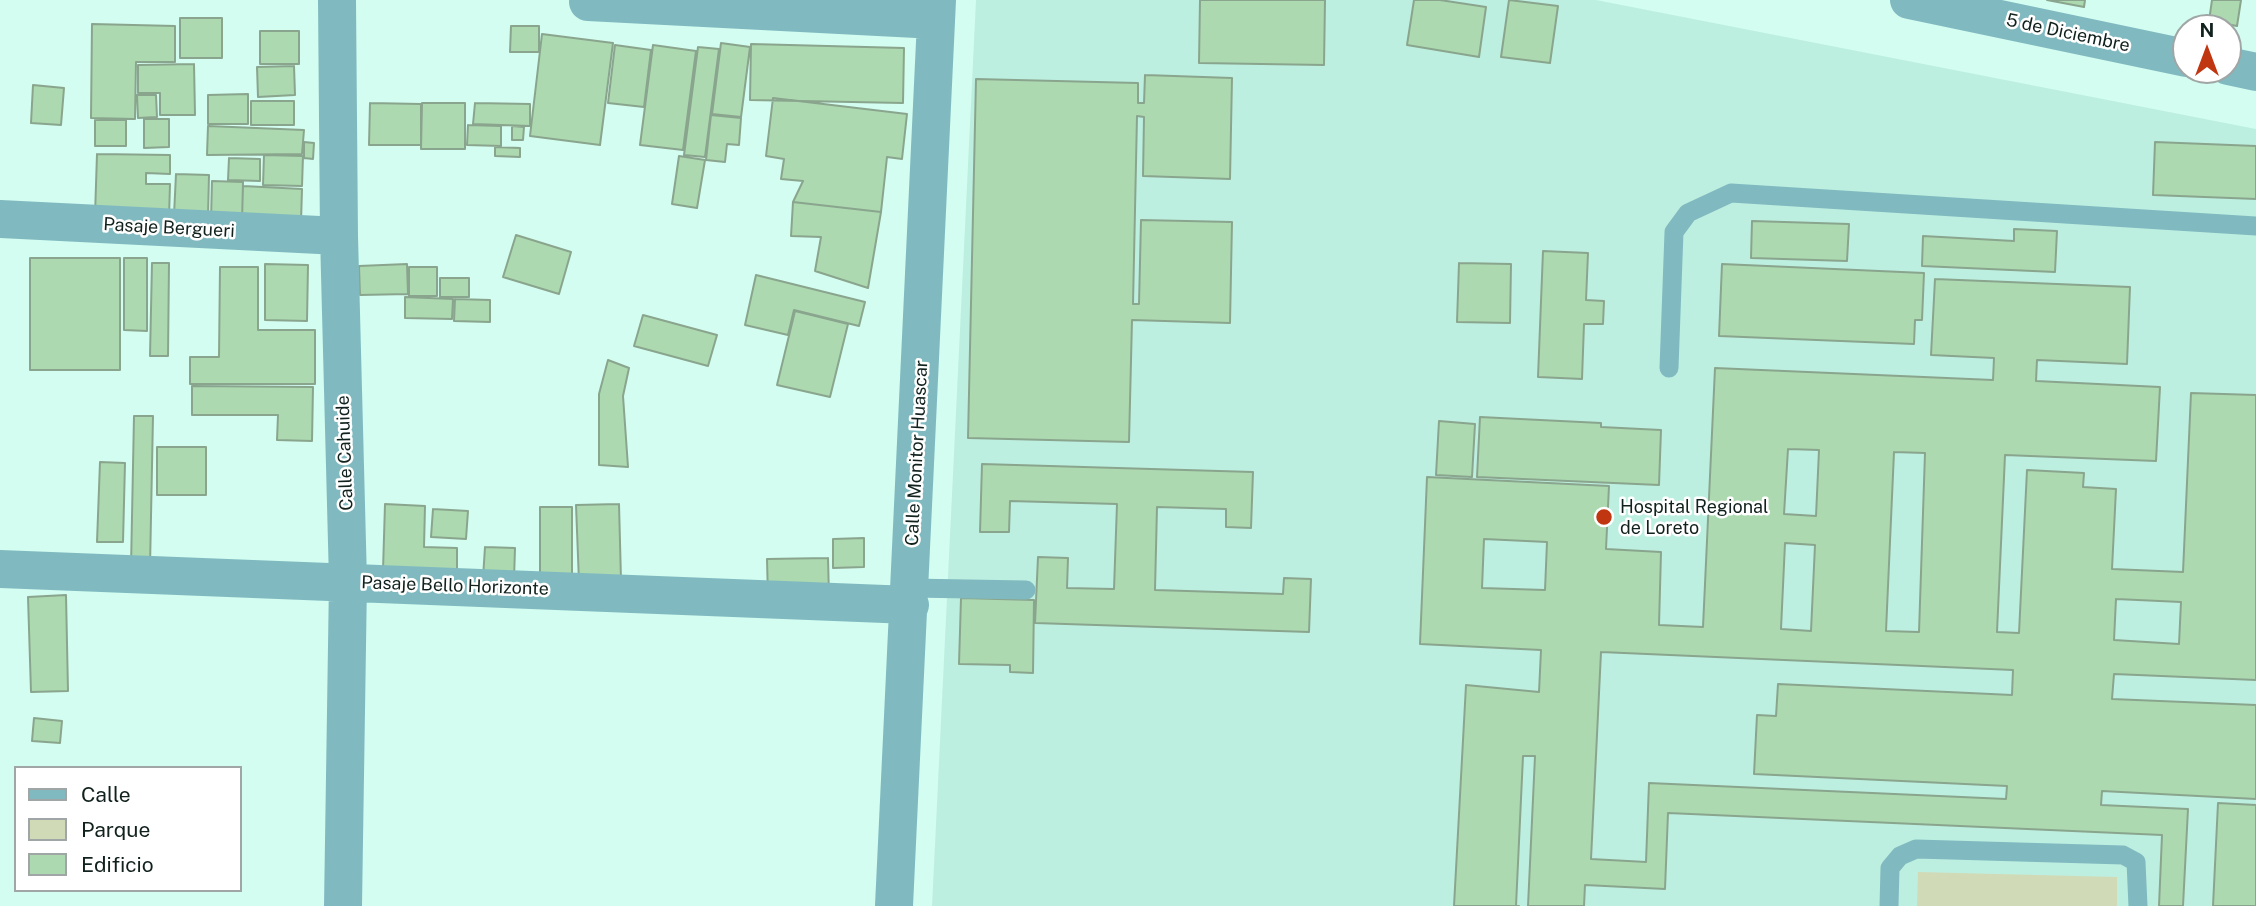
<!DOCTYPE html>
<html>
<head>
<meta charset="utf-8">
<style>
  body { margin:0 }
  #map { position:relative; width:2256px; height:906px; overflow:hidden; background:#d3fdf1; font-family:"Public Sans",sans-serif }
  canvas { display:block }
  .legend { position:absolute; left:14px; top:766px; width:228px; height:126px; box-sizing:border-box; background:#fff; border:2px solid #a0a6a5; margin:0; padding:9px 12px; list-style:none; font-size:21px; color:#11211d }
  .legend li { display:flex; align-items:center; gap:14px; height:35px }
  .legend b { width:35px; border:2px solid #a0a6a5 }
  .north { position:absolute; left:2172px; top:14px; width:70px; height:70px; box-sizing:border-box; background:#fff; border:2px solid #a0a6a5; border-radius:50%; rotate:0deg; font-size:19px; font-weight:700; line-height:28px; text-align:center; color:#11211d }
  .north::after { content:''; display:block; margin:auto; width:24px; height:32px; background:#c03610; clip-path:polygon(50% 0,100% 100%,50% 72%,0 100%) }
</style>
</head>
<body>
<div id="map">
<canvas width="2256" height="906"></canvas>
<ul class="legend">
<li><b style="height:9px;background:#80bac0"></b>Calle</li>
<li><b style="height:19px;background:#d1dab7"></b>Parque</li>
<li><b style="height:19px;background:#acd9b0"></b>Edificio</li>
</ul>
<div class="north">N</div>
</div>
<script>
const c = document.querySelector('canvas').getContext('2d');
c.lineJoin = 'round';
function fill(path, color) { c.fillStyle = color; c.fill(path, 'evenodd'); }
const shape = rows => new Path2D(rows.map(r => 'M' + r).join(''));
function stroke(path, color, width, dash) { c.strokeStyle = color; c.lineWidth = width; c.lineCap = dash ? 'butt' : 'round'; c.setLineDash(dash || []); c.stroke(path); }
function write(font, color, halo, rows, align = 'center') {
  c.font = font + ' "Public Sans",sans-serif'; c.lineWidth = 5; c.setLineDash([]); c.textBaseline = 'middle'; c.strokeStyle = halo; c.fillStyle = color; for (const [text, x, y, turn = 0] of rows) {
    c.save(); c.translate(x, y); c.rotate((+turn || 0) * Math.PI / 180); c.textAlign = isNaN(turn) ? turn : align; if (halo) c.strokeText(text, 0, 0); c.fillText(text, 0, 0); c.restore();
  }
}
fill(shape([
  [976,0,1596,0,2256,129,2256,906,932,906]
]), '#bdefe1');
fill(shape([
  [1918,872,2117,877,2117,906,1917,906]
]), '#d1dab7');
const building = shape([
  [1200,0,1325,0,1324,65,1199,63,1200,0],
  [1414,0,1440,0,1486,7,1479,57,1407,45,1414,0],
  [1509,0,1558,6,1550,63,1501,57,1509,0],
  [2047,0,2085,0,2084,7,2047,0],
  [2212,0,2241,0,2237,26,2209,21,2212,0],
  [180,18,222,18,222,58,180,58,180,18],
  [92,24,175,26,175,62,136,62,135,119,91,118,92,24],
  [511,26,539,26,539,52,510,52,511,26],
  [260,31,299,31,299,64,260,64,260,31],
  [542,34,613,43,600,145,530,136,542,34],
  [721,43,750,47,741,117,712,114,721,43],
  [751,44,904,48,903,103,750,100,751,44],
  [615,45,651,50,644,107,608,103,615,45],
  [653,45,696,51,683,150,640,145,653,45],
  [698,47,719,49,705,157,684,155,698,47],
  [194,64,195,115,160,115,160,93,138,93,138,65,194,64],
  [294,66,295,95,258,97,257,67,294,66],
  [1145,75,1232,78,1230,179,1143,176,1144,117,1137,116,1133,304,1139,304,1141,220,1232,222,1230,323,1132,320,1129,442,968,438,976,79,1138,83,1138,103,1144,103,1145,75],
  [33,85,64,88,61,125,31,123,33,85],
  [248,94,248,124,208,124,208,95,248,94],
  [137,95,156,95,157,117,138,118,137,95],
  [773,98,907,114,902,159,887,157,881,212,793,202,803,181,781,179,784,159,766,156,773,98],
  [251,101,294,101,294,125,251,125,251,101],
  [370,103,421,104,421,145,369,145,370,103],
  [422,103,465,103,465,149,421,149,422,103],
  [475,103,530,104,530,126,473,124,475,103],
  [711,115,741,118,739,145,727,144,725,162,706,160,711,115],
  [144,119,169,119,169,147,144,148,144,119],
  [95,120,126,120,126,146,95,146,95,120],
  [468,125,501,126,501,146,467,145,468,125],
  [208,126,304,130,302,154,207,155,208,126],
  [512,126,524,127,523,140,512,140,512,126],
  [304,142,314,143,313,159,304,158,304,142],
  [2155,142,2256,146,2256,199,2153,195,2155,142],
  [495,147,520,148,520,157,495,156,495,147],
  [97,154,170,155,170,174,146,173,146,184,170,184,169,217,95,215,97,154],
  [264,155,303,156,302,186,263,185,264,155],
  [679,156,705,160,697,208,672,204,679,156],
  [229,158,260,159,260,181,228,180,229,158],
  [176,174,209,175,208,216,174,215,176,174],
  [212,181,243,182,242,221,211,220,212,181],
  [243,186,302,189,301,222,242,220,243,186],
  [793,202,881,212,868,288,815,271,821,237,791,236,793,202],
  [1752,221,1849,224,1847,261,1751,258,1752,221],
  [2014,229,2057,231,2055,272,1922,266,1923,236,2014,241,2014,229],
  [516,235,571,252,559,294,503,277,516,235],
  [1543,251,1588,253,1586,300,1604,301,1603,324,1584,324,1582,379,1538,377,1543,251],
  [30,258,120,258,120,370,30,370,30,258],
  [124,258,147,258,147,331,124,330,124,258],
  [152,263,169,263,168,356,150,356,152,263],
  [1459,263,1511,264,1510,323,1457,322,1459,263],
  [265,264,308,265,307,321,265,320,265,264],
  [407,264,408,294,360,295,359,266,407,264],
  [1722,264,1924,273,1922,320,1915,320,1914,344,1719,336,1722,264],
  [220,267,258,267,258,330,315,330,315,384,190,384,190,357,219,357,220,267],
  [409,267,437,267,437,296,409,296,409,267],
  [756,275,865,302,859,326,794,310,788,335,745,325,756,275],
  [440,278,469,278,469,297,440,297,440,278],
  [1935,279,2130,287,2127,364,2037,360,2036,381,2160,387,2156,461,2005,455,1997,632,2019,633,2027,470,2084,473,2083,487,2116,489,2112,569,2183,572,2191,393,2256,395,2256,680,2114,674,2112,699,2256,705,2256,799,2102,791,2101,805,2188,809,2183,906,2159,906,2162,835,1668,813,1665,889,1585,885,1584,906,1528,906,1535,756,1523,756,1516,906,1519,906,1454,906,1466,685,1539,692,1541,650,1420,644,1427,477,1609,486,1606,549,1661,552,1659,625,1703,627,1715,368,1993,380,1994,358,1931,355,1935,279],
  [1788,449,1819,450,1816,516,1784,514,1788,449],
  [1894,452,1925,453,1919,632,1886,631,1894,452],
  [1484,539,1547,542,1545,590,1482,588,1484,539],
  [1785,543,1815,545,1811,631,1781,629,1785,543],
  [2116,599,2181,602,2179,644,2114,640,2116,599],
  [1601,652,2013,670,2012,695,1778,684,1776,716,1757,715,1754,774,2007,786,2006,799,1649,783,1646,862,1591,859,1601,652],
  [405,297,453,299,452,319,405,318,405,297],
  [455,299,490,300,490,322,454,321,455,299],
  [795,311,848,324,830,397,777,385,795,311],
  [643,315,717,335,708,366,634,346,643,315],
  [608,360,629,368,623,396,628,467,599,465,599,394,608,360],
  [192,386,313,387,312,441,277,440,278,415,192,415,192,386],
  [134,416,153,416,150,567,131,567,134,416],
  [1480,417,1601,423,1601,427,1661,430,1659,485,1477,477,1480,417],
  [1439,421,1475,424,1472,477,1436,475,1439,421],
  [157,447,206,447,206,495,157,495,157,447],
  [100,462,125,463,123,542,97,542,100,462],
  [982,464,1253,472,1251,528,1226,527,1226,509,1157,507,1155,590,1283,594,1284,578,1311,579,1309,632,1035,623,1038,557,1068,558,1067,588,1114,589,1117,504,1010,501,1009,532,980,532,982,464],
  [385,504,425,506,424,547,457,548,457,572,383,570,385,504],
  [619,504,621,580,579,582,576,505,619,504],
  [540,507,572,507,572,583,540,583,540,507],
  [433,509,468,511,466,539,431,537,433,509],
  [864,538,864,567,833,568,833,539,864,538],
  [485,547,515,548,514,579,483,578,485,547],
  [828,558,829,597,768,598,767,559,828,558],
  [66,595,68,691,31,692,28,597,66,595],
  [961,598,1034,600,1033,673,1010,672,1010,665,959,664,961,598],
  [34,718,62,721,60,743,32,741,34,718],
  [2218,803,2256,805,2256,906,2213,906,2218,803]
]);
fill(building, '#acd9b0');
stroke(building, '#8aa58d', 2);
stroke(shape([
  [1669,368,1674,232,1688,213,1731,193,2256,226],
  [911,588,1026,590],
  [1889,906,1890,868,1900,856,1916,849,2123,855,2136,862,2138,906]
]), '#80bac0', 19);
stroke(shape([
  [337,0,339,236,348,581,343,906],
  [1909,0,2186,58],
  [588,2,936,20],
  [2228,66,2256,72],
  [0,219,339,236],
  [0,569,910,605],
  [894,906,937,0]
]), '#80bac0', 38);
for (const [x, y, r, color] of [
  [1604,517,9,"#c03610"]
]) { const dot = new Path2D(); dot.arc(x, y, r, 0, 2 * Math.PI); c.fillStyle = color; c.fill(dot); stroke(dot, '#fff', 2.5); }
write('18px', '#11211d', '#fff', [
  ["5 de Diciembre",2068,33,12],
  ["Pasaje Bergueri",169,228,3],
  ["Calle Cahuide",345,453,-92],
  ["Calle Monitor Huascar",917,453,-87],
  ["Pasaje Bello Horizonte",455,586,2]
]);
write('18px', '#11211d', '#fff', [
  ["Hospital Regional",1620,507],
  ["de Loreto",1620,528]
], 'left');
</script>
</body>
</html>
